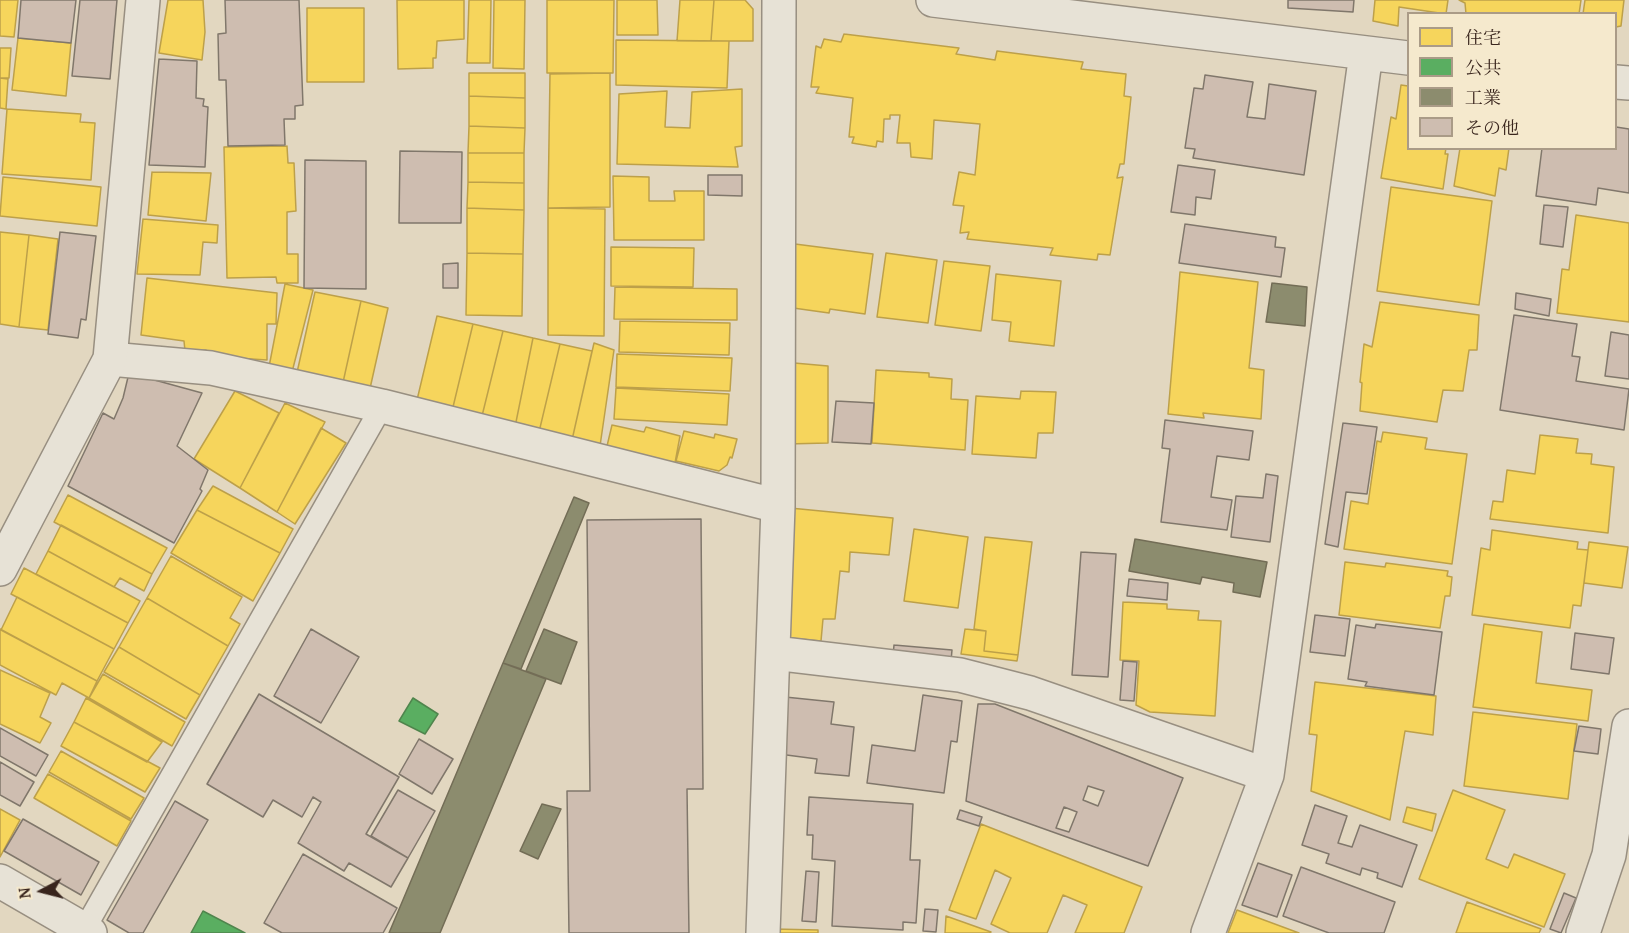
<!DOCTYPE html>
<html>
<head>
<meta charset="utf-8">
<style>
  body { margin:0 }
  #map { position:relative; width:1629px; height:933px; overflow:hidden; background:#e2d7c0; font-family:"Gentium Book Plus","Noto Serif JP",serif }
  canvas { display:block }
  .legend { position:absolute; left:1407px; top:12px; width:210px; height:138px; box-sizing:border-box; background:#f5e9cd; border:2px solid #aa9b87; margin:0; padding:8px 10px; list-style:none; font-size:18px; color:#39251d }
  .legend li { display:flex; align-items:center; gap:12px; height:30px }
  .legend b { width:30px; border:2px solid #aa9b87 }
  .north { position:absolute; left:12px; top:861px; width:60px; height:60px; -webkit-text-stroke:4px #f5e9cd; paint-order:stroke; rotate:263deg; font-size:16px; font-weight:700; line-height:24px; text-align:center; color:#39251d }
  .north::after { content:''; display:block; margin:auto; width:21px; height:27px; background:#39251d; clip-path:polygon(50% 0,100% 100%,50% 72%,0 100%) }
</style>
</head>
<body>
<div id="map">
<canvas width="1629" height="933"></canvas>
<ul class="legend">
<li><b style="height:16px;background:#f6d55c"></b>住宅</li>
<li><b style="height:16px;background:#5aae61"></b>公共</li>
<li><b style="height:16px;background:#8c8c6e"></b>工業</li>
<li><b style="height:16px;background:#cebdb0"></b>その他</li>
</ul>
<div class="north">N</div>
</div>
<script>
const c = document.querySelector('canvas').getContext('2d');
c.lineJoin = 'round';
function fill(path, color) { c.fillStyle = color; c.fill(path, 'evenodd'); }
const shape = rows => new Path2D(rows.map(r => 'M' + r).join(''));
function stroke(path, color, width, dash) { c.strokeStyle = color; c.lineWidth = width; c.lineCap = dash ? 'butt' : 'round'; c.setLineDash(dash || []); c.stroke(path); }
const homes = shape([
  [0,0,18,0,14,37,0,36,0,0],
  [168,0,203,0,205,32,202,60,159,53,168,0],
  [397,0,464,0,464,39,437,41,436,58,433,58,433,68,398,69,397,0],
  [469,0,491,0,490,63,467,63,469,0],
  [494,0,525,0,524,69,493,68,494,0],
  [547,0,614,0,613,73,547,73,547,0],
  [617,0,657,0,658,35,617,35,617,0],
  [680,0,714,0,711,41,677,41,680,0],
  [714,0,745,0,753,9,753,41,711,41,714,0],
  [1375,0,1448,0,1446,14,1399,7,1398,26,1373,21,1375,0],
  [1459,0,1581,0,1579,14,1466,14,1465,3,1459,0],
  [1585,0,1624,0,1621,26,1616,27,1616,14,1583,14,1585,0],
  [307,8,364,8,364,82,307,82,307,8],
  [844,34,959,48,956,54,995,60,997,51,1083,62,1081,69,1126,74,1124,96,1131,97,1124,164,1120,164,1117,178,1123,177,1110,255,1098,254,1097,260,1050,255,1053,248,967,239,969,232,960,233,964,206,953,205,959,172,975,175,980,124,934,120,932,159,911,157,910,143,897,143,900,115,890,115,890,119,884,119,883,142,877,141,876,147,852,143,854,137,849,137,853,98,816,93,819,87,811,87,816,46,821,48,824,39,841,42,844,34],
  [18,38,71,43,66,96,12,90,18,38],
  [616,40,729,41,727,88,616,85,616,40],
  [0,48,11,48,9,78,0,78,0,48],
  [469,73,525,73,525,98,469,96,469,73],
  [610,73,610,207,548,208,550,74,610,73],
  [0,78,8,79,6,109,0,108,0,78],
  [1401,85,1408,86,1408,148,1446,148,1445,154,1448,154,1443,189,1381,178,1391,117,1396,119,1401,85],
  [742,89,742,146,735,147,738,167,617,164,619,94,667,91,665,127,690,128,692,92,742,89],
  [469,96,525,98,525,128,469,126,469,96],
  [7,109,81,114,80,122,95,123,91,180,2,174,7,109],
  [469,126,525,128,524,153,468,153,469,126],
  [287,146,288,163,294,163,296,211,287,212,287,254,298,254,298,283,277,283,276,277,227,278,224,147,287,146],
  [1460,148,1509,148,1506,170,1499,168,1495,196,1454,186,1460,148],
  [468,153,524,153,524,183,468,182,468,153],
  [152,172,211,173,206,221,148,215,152,172],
  [613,176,649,177,649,201,675,201,674,191,704,191,704,240,614,240,613,176],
  [3,177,101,187,97,226,0,216,3,177],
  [468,182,524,183,524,210,467,208,468,182],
  [1391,187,1492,201,1479,305,1377,291,1391,187],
  [467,208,524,210,523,254,467,253,467,208],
  [548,208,605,209,604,336,548,335,548,208],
  [1576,215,1629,223,1629,322,1557,313,1562,269,1569,270,1576,215],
  [143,219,218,225,217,243,203,242,200,275,137,274,143,219],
  [0,232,29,235,19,327,0,324,0,232],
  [29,235,58,239,48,330,19,327,29,235],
  [795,244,873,254,865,314,830,309,829,313,786,307,795,244],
  [611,247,694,248,693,287,611,286,611,247],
  [467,253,523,254,522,316,466,315,467,253],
  [886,253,937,260,928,323,877,317,886,253],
  [944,261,990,266,981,331,935,325,944,261],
  [1180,272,1258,282,1249,368,1264,370,1261,419,1203,413,1204,418,1168,414,1180,272],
  [996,274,1061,281,1054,346,1009,341,1011,322,992,320,996,274],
  [147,278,277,293,276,324,267,324,267,360,205,356,206,350,185,351,184,341,141,335,147,278],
  [285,284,313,290,291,376,268,372,285,284],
  [615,287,737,289,737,320,614,319,615,287],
  [315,292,361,301,342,387,296,377,315,292],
  [361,301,388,308,369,393,342,387,361,301],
  [1380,302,1479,315,1477,350,1469,350,1463,391,1443,390,1437,422,1360,411,1362,383,1360,382,1364,344,1372,347,1380,302],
  [437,316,473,324,453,407,417,400,437,316],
  [620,321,730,323,729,355,619,352,620,321],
  [473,324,503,331,481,420,453,407,473,324],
  [503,331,533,338,515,427,481,420,503,331],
  [533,338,560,344,539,432,515,427,533,338],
  [594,343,614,350,600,446,572,440,594,343],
  [560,344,592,351,572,440,539,432,560,344],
  [617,354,732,358,730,391,616,387,617,354],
  [783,362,828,366,828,443,786,444,783,362],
  [876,370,929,373,929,377,952,379,951,399,968,400,965,450,872,443,876,370],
  [616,388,729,394,727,425,614,419,616,388],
  [235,391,279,413,240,488,194,459,235,391],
  [1021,391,1056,392,1053,433,1038,433,1036,458,972,454,976,396,1020,399,1021,391],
  [285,403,325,422,277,512,240,488,285,403],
  [612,425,644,432,646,427,680,436,675,463,607,446,612,425],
  [321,428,346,443,295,524,277,512,321,428],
  [684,431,714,438,715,434,737,439,732,458,730,457,727,465,719,471,676,461,684,431],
  [1383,432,1427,438,1425,449,1467,454,1452,564,1344,549,1351,501,1368,504,1377,441,1381,442,1383,432],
  [1540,435,1578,439,1576,453,1592,454,1591,464,1614,467,1608,533,1490,519,1493,501,1503,502,1507,470,1535,474,1540,435],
  [213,486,293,529,280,553,197,510,213,486],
  [68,495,167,548,152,574,54,522,68,495],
  [790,508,893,518,889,555,850,552,849,572,840,571,835,619,823,619,821,641,779,637,790,508],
  [197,510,280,553,253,601,171,553,197,510],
  [61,525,152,574,144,591,120,578,114,587,48,551,61,525],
  [914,529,968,537,958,608,904,601,914,529],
  [1492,530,1578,542,1577,549,1588,550,1581,606,1573,605,1570,628,1472,615,1481,548,1490,550,1492,530],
  [985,537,1032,542,1018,655,984,651,986,631,974,629,985,537],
  [1589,542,1628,547,1622,588,1584,583,1589,542],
  [48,551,140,601,128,623,36,574,48,551],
  [171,556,242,597,230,618,240,624,228,646,147,598,171,556],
  [1345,562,1385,567,1386,563,1448,571,1447,576,1452,577,1450,596,1445,596,1440,628,1339,615,1345,562],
  [24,568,128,623,114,649,11,594,24,568],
  [17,597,114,649,97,681,1,630,17,597],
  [147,598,228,646,200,695,119,647,147,598],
  [1123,602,1167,604,1167,609,1199,611,1198,620,1221,621,1215,716,1150,712,1136,705,1139,661,1120,660,1123,602],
  [1484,624,1542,632,1536,683,1592,690,1588,721,1473,707,1484,624],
  [0,629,97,681,89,698,62,683,56,695,0,665,0,629],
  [965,629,986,631,984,651,1018,655,1017,661,961,654,965,629],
  [119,647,200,695,186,719,104,672,119,647],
  [0,670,50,693,40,717,51,723,40,743,0,724,0,670],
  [103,674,185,722,172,746,89,698,103,674],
  [1315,682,1436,696,1433,735,1405,731,1390,820,1311,791,1317,735,1309,734,1315,682],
  [86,698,162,742,147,762,74,722,86,698],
  [1473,712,1577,724,1568,799,1464,786,1473,712],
  [74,722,160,768,145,792,61,746,74,722],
  [61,751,144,798,131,819,49,772,61,751],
  [48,774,131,821,117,846,34,798,48,774],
  [1453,790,1505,810,1486,859,1508,868,1514,854,1565,874,1544,927,1419,879,1453,790],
  [1407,807,1436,814,1432,831,1403,822,1407,807],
  [0,809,20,820,0,857,0,809],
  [981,824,1142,887,1124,933,1075,933,1087,905,1063,895,1047,933,1010,933,991,924,1011,878,995,870,976,919,949,910,981,824],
  [1467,902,1541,929,1539,933,1456,933,1467,902],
  [1237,910,1299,933,1228,933,1237,910],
  [946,916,991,932,990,933,945,933,946,916],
  [774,929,818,930,818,933,774,933,774,929]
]);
fill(homes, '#f6d55c');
stroke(homes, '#bda049', 1.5);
const public = shape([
  [413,698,438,714,425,734,399,721,413,698],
  [203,911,245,933,191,933,203,911]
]);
fill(public, '#5aae61');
stroke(public, '#50854d', 1.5);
const industry = shape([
  [1272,283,1307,287,1305,326,1266,322,1272,283],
  [574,497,589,503,521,669,503,663,574,497],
  [1135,539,1267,562,1260,597,1233,592,1234,583,1202,577,1200,584,1129,571,1135,539],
  [544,629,577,642,561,684,526,671,544,629],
  [503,663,546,679,440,933,389,933,503,663],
  [542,804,561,809,538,859,520,851,542,804]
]);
fill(industry, '#8c8c6e');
stroke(industry, '#736d56', 1.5);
const building = shape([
  [21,0,76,0,71,43,18,38,21,0],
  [80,0,117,0,110,79,72,76,80,0],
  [225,0,299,0,303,105,295,106,295,119,284,119,285,145,228,146,226,80,219,80,218,34,226,33,225,0],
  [1288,0,1354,0,1353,12,1288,8,1288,0],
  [159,59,197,61,196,98,204,99,203,106,208,107,205,167,149,165,159,59],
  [1205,75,1253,82,1247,117,1265,119,1269,84,1316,91,1304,175,1193,158,1195,149,1185,148,1194,88,1203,89,1205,75],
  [1616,127,1629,129,1629,193,1598,188,1596,205,1536,196,1542,148,1616,148,1616,127],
  [400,151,462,152,461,223,399,223,400,151],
  [305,160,366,161,366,289,304,288,305,160],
  [1178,165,1215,170,1211,199,1196,197,1195,215,1171,212,1178,165],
  [708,175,742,175,742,196,708,195,708,175],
  [1544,205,1568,207,1563,247,1540,244,1544,205],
  [1185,224,1276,237,1275,247,1285,248,1281,277,1179,263,1185,224],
  [60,232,96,236,86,320,81,319,78,338,48,334,60,232],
  [458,263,458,288,443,288,443,264,458,263],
  [1516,293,1551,299,1549,316,1515,309,1516,293],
  [1514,315,1577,324,1572,356,1580,357,1576,381,1629,389,1624,430,1500,410,1514,315],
  [1611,332,1629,335,1629,379,1605,376,1611,332],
  [129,373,202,393,177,446,208,470,200,489,202,491,174,543,68,486,103,413,114,419,123,398,129,373],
  [836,401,874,403,871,444,832,442,836,401],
  [1165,420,1253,431,1249,460,1217,456,1211,497,1232,500,1227,530,1161,522,1170,449,1162,448,1165,420],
  [1343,423,1377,427,1367,494,1346,492,1338,547,1325,544,1343,423],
  [1266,474,1278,476,1270,542,1231,537,1236,496,1263,498,1266,474],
  [701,519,703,789,687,789,689,933,569,933,567,791,590,791,587,520,701,519],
  [1081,552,1116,554,1108,677,1072,675,1081,552],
  [1129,579,1168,583,1167,600,1127,596,1129,579],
  [1315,615,1350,619,1345,656,1310,652,1315,615],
  [1376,624,1442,632,1434,695,1365,686,1367,682,1348,679,1356,625,1375,628,1376,624],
  [311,629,359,657,321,723,274,696,311,629],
  [1575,633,1614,638,1609,674,1571,669,1575,633],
  [894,645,952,650,951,661,893,656,894,645],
  [1123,661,1137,662,1134,701,1120,700,1123,661],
  [259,694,399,777,366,834,408,858,391,887,349,863,344,871,298,843,321,802,313,797,302,817,273,800,263,817,207,784,259,694],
  [923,695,962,701,957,742,951,741,944,793,867,783,872,745,915,751,923,695],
  [785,697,834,702,831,724,854,727,849,776,815,773,817,759,779,754,785,697],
  [978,704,995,704,1183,778,1148,866,966,801,978,704],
  [1088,786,1104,791,1098,806,1083,800,1088,786],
  [1064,807,1077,812,1069,832,1056,828,1064,807],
  [1579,726,1601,729,1598,754,1574,751,1579,726],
  [0,728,48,755,36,776,0,756,0,728],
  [419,739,453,759,432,794,399,774,419,739],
  [0,762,34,782,20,806,0,795,0,762],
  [398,790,435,811,408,858,371,836,398,790],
  [809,797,913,804,910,860,920,860,916,923,903,922,903,930,832,926,835,861,812,859,813,835,807,835,809,797],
  [175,801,208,820,143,933,129,933,107,920,175,801],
  [1315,805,1347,816,1338,843,1352,847,1360,825,1417,845,1402,887,1377,878,1378,873,1362,868,1360,875,1326,863,1329,854,1302,845,1315,805],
  [960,810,982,817,979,826,957,819,960,810],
  [23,819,99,862,81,895,4,851,23,819],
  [303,854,397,908,383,933,282,933,264,923,303,854],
  [1258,863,1292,875,1277,917,1242,905,1258,863],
  [1301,867,1395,902,1384,933,1329,933,1283,916,1301,867],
  [806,871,819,872,816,922,802,921,806,871],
  [1564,893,1576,898,1561,933,1550,929,1564,893],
  [925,909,938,910,936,932,923,931,925,909]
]);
fill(building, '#cebdb0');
stroke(building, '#80776b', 1.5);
const service = shape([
  [84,930,382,406]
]);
const minor = shape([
  [933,0,1408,58],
  [1616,82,1629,83],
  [110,359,211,368,382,406,778,506],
  [774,653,960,675,1030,693,1267,775],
  [0,881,90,933],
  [763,933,778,506,779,0],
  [1208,933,1267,775,1366,53],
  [1583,933,1609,855,1629,726]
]);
const tertiary = shape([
  [0,569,110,359,143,0]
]);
stroke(service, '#988f81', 24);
stroke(minor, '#988f81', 36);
stroke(tertiary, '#988f81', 36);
stroke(service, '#e7e2d6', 21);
stroke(minor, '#e7e2d6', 33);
stroke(tertiary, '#e7e2d6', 33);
</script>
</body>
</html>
